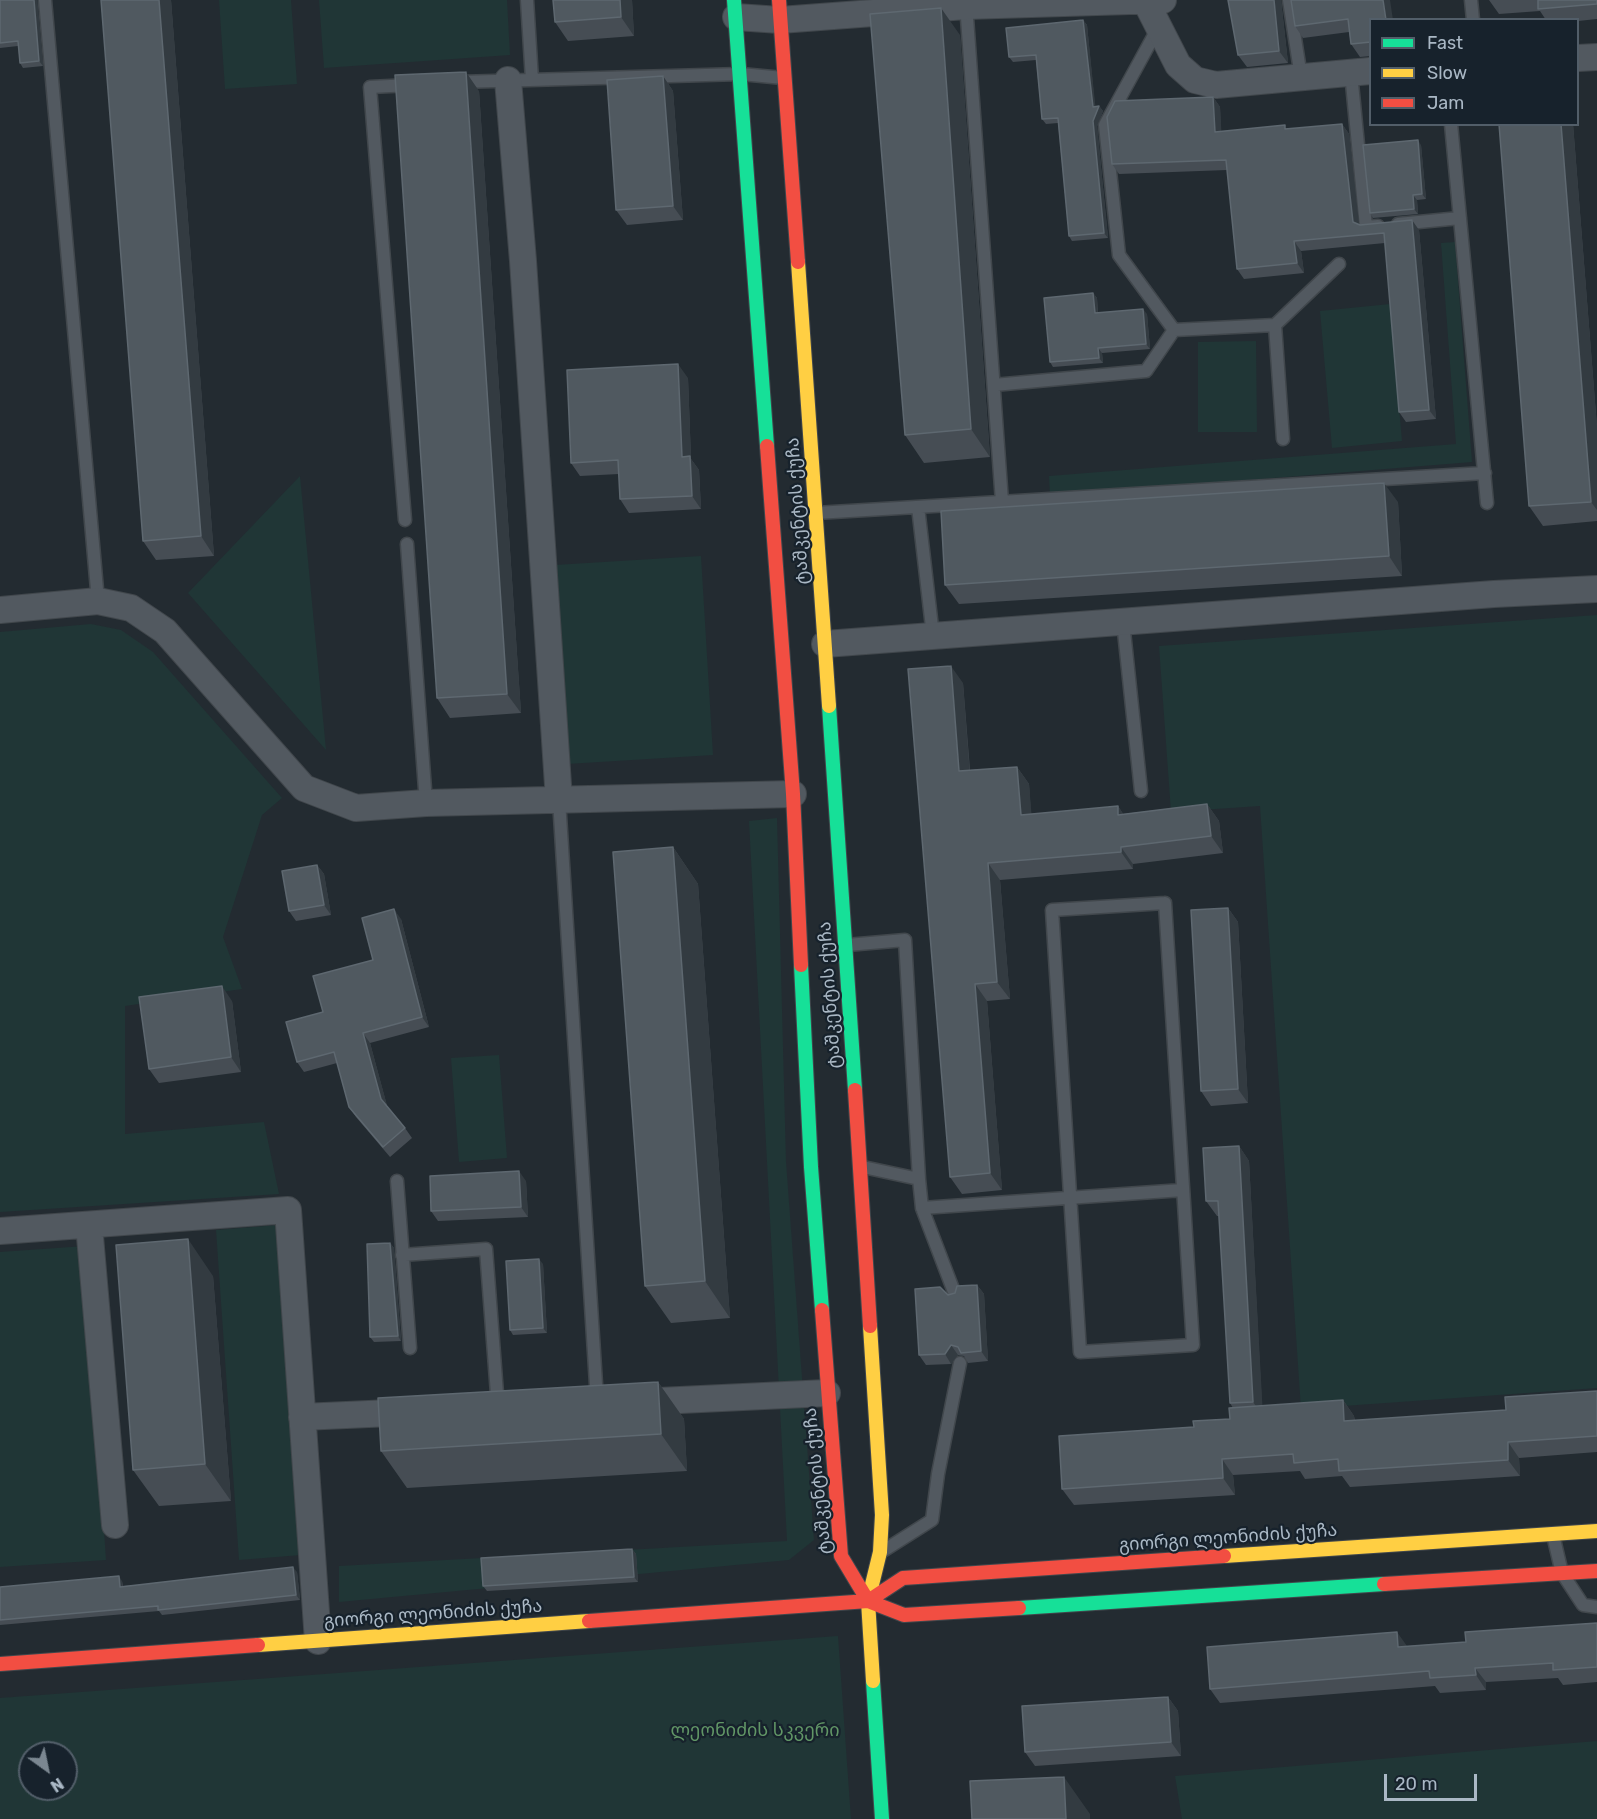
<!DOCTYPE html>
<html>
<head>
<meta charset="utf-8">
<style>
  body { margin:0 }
  #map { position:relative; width:1597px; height:1819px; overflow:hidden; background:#232b31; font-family:Rubik,sans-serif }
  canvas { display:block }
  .legend { position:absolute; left:1369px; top:18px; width:210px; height:108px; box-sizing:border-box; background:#17222c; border:2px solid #525e69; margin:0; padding:8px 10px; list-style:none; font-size:18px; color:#aab8c5 }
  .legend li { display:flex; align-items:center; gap:12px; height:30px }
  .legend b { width:30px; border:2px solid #525e69 }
  .north { position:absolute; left:18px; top:1741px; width:60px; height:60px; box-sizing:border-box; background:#17222c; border:2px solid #525e69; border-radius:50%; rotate:147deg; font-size:16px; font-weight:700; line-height:24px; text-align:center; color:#aab8c5 }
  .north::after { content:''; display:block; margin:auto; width:21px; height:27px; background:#7b8791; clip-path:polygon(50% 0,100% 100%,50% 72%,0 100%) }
  .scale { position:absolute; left:1384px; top:1774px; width:93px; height:27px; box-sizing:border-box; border:3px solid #aab8c5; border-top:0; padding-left:8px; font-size:18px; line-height:21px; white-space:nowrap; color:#aab8c5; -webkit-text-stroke:4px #17222c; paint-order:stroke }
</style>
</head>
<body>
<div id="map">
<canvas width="1597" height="1819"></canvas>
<ul class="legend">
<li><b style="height:8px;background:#16e098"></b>Fast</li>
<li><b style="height:8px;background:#ffcf43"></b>Slow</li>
<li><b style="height:8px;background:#f24e42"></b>Jam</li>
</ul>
<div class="north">N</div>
<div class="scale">20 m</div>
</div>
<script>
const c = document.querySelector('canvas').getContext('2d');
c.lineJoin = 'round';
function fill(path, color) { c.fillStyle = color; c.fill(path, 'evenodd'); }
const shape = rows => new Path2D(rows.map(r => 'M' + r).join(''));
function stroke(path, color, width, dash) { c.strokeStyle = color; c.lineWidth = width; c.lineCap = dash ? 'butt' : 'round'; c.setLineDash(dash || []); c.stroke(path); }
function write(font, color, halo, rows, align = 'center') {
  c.font = font + ' Rubik,"Noto Sans Georgian",sans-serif'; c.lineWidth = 4.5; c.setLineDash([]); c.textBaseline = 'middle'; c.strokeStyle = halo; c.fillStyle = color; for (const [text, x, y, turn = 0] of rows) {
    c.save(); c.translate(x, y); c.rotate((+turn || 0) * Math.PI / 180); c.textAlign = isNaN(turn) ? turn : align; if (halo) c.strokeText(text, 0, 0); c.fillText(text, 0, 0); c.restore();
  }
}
fill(shape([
  [219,0,291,0,297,84,225,89],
  [319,0,507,0,510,55,324,68],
  [1455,242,1472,462,1050,496,1049,476,1456,444,1441,243],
  [1390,304,1402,441,1332,448,1320,311],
  [1256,341,1257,432,1198,432,1198,342],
  [300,476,326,750,188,593],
  [701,556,713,755,567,764,555,565],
  [1597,615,1597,1388,1301,1409,1260,806,1171,812,1159,646],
  [91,624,121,630,153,652,282,798,262,815,223,937,242,989,125,1006,125,1134,264,1122,279,1194,0,1212,0,632],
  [777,818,786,1162,814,1540,789,1560,339,1602,339,1566,787,1541,749,821],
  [499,1055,507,1158,459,1162,451,1058],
  [278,1225,301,1555,239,1560,216,1230],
  [85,1246,106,1560,0,1567,0,1252],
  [838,1636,851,1819,0,1819,0,1698],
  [30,1753,66,1753,66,1789,30,1789],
  [1597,1741,1597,1819,1182,1819,1175,1776]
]), '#203636');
const lane = shape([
  [45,0,98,601],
  [527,0,532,80],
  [1289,0,1301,77],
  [1471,0,1473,20],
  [966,4,1002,502],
  [1158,28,1105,125,1119,255,1174,330,1275,325,1339,264],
  [1351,73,1366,227,1378,226],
  [459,82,741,74,783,78],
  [1451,124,1487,503],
  [1398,224,1460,218],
  [1275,325,1283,439],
  [994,385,1146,371,1174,330],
  [918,507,933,636],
  [816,513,1485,473],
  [405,520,370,87,411,85],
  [407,544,426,803],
  [1123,622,1141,791],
  [559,800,597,1400],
  [1165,903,1193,1345,1080,1352,1052,910,1165,903],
  [847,945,905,940,919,1179,863,1167],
  [919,1179,922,1208,956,1297],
  [397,1181,410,1348],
  [922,1208,1183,1190],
  [402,1255,486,1249,498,1407],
  [1553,1535,1562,1573,1583,1605,1597,1607],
  [883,1551,932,1520,938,1474,960,1363]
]);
const street = shape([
  [1146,2,1178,65,1195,80,1216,85,1370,71],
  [736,17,780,20,966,6,1163,0],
  [1578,58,1597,57],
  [508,80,523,261,559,800],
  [0,610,98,601,131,608,165,631,304,788,356,808,426,803,793,794],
  [825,644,1494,594,1597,589],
  [89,1225,115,1525],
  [0,1231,288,1210,318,1641],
  [638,1402,827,1393],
  [302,1417,413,1412]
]);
const fast = shape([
  [734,0,767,446],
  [829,706,855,1090],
  [801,965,811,1167,822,1310],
  [1019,1608,1384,1584],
  [873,1681,882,1819]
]);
const slow = shape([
  [798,262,829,706],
  [870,1326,882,1515,880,1552,868,1601,873,1681],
  [1224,1556,1597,1531],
  [258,1645,589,1621]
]);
const jam = shape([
  [779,0,798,262],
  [767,446,793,794,801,965],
  [855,1090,870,1326],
  [822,1310,841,1556,868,1601],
  [1384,1584,1597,1571],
  [868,1601,903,1578,1224,1556],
  [589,1621,868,1601,904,1615,1019,1608],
  [0,1664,258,1645]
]);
stroke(lane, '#41474c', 15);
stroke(street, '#41474c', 28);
stroke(fast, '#41474c', 16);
stroke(slow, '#41474c', 16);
stroke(jam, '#41474c', 16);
stroke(lane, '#525960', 12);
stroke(street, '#525960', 26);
stroke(fast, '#16e098', 14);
stroke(slow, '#ffcf43', 14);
stroke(jam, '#f24e42', 14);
fill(shape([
  [0,0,37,0,43,66,23,68,20,63,18,46,0,48],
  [101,0,171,0,214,556,156,560,143,541],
  [553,0,632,0,634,36,568,41,555,22],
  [1228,0,1281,0,1288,63,1247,67,1238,55],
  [1291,0,1371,20,1371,56,1360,57,1351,44,1349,32,1303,38,1295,26],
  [1489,0,1597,0,1597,19,1578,21,1578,20,1546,20,1540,11,1499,14],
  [1083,20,1087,25,1095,107,1099,106,1103,111,1097,126,1108,238,1072,241,1069,236,1058,123,1046,124,1042,119,1036,60,1013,62,1009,57],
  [960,35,990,457,924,463,905,435],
  [663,76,673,91,683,220,627,225,616,210],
  [479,91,521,713,450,718,437,698],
  [1213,97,1220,107,1221,131,1288,129,1342,124,1349,134,1359,225,1419,230,1436,419,1406,422,1399,412,1385,243,1301,251,1304,273,1244,279,1237,269,1227,170,1119,174,1112,164],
  [1499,124,1573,124,1597,427,1597,521,1543,526,1529,506],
  [1421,145,1426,199,1417,200,1418,214,1373,218,1370,213],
  [1093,293,1097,298,1098,313,1147,314,1150,349,1102,353,1103,363,1053,367,1050,362],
  [688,378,691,459,699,470,701,509,629,513,620,499,619,474,580,476,571,463],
  [1398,502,1402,576,959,604,945,585],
  [963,683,970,770,1017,767,1029,784,1031,814,1118,806,1123,814,1207,804,1219,821,1223,853,1133,864,1133,869,1000,880,1010,999,987,1001,1002,1190,962,1194,950,1177],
  [673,847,698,884,730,1318,671,1323,645,1286],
  [317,865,324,874,331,915,296,921,289,911],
  [1228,908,1238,922,1248,1103,1211,1106,1201,1091],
  [401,919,429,1027,370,1043,387,1106,405,1128,412,1138,390,1157,356,1117,349,1107,337,1063,304,1072,297,1062,323,1012,373,960],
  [232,1001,241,1072,159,1083,149,1069],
  [1239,1146,1249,1161,1262,1406,1343,1400,1354,1416,1355,1421,1506,1410,1597,1391,1597,1452,1519,1458,1520,1476,1350,1487,1342,1476,1305,1479,1300,1471,1233,1475,1235,1495,1074,1505,1062,1489,1194,1427,1230,1419,1233,1408,1230,1403,1219,1216,1217,1216,1206,1201],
  [526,1181,528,1217,438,1221,431,1211],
  [390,1243,394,1248,401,1341,374,1342,370,1337],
  [543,1264,547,1333,513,1335,510,1330],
  [213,1276,231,1501,159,1506,133,1470],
  [977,1285,984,1294,988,1361,968,1363,964,1356,958,1355,951,1364,926,1365,919,1355,948,1295],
  [658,1382,684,1419,687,1471,407,1488,381,1451],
  [632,1549,636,1554,638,1582,487,1591,483,1586],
  [297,1572,300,1600,162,1615,159,1611,0,1625,0,1587,122,1581,123,1586],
  [1597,1623,1597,1682,1563,1685,1558,1678,1486,1682,1486,1690,1440,1693,1435,1686,1220,1703,1210,1689,1407,1646,1466,1642],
  [1168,1697,1178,1711,1181,1756,1035,1766,1025,1752]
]), '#464d54');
fill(shape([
  [34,0,37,0,43,66,39,61],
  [159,0,171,0,214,556,201,536],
  [620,0,632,0,634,36,621,17],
  [1274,0,1281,0,1288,63,1279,51],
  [1383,0,1390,0,1393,20,1386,20],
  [941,8,960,35,990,457,971,429],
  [1083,20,1087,25,1096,112,1093,107],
  [466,72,479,91,521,713,507,694],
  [663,76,673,91,683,220,673,206],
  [1213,97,1220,107,1222,142,1215,132],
  [1099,106,1103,111,1097,126,1108,238,1104,233,1093,121],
  [1342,124,1349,134,1360,232,1353,222],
  [1561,124,1573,124,1597,427,1597,510,1591,502],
  [1418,140,1421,145,1426,199,1422,194],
  [1413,195,1417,200,1418,214,1414,209],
  [1412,220,1419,230,1436,419,1429,410],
  [1294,241,1301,251,1304,273,1297,263],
  [1093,293,1097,298,1098,318,1095,313],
  [1143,309,1147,314,1150,349,1146,344],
  [1098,348,1102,353,1103,363,1099,358],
  [678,364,688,378,691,459,699,470,701,509,692,496,682,457],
  [1384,483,1398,502,1402,576,1389,556],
  [951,666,963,683,971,788,959,771],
  [1017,767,1029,784,1033,832,1021,815],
  [1207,804,1219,821,1223,853,1211,836],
  [1118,806,1130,824,1118,815],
  [673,847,698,884,730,1318,705,1281],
  [1121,847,1133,864,1133,869,1121,852],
  [988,863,1000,880,1010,999,997,982],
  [317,865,324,874,331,915,324,905],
  [1228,908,1238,922,1248,1103,1238,1089],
  [394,909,401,919,429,1027,422,1017],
  [975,984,987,1001,1002,1190,990,1173],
  [222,986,232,1001,241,1072,231,1057],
  [363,1033,370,1043,388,1109,381,1099],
  [1239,1146,1249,1161,1263,1416,1253,1402],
  [519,1171,526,1181,528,1217,521,1207],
  [188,1239,213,1276,231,1501,205,1464],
  [390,1243,394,1248,401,1341,398,1336],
  [539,1259,543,1264,547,1333,543,1328],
  [977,1285,984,1294,988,1361,981,1351],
  [951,1345,958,1355,951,1364,945,1354],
  [658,1382,684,1419,687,1471,661,1434],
  [1343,1400,1354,1416,1356,1438,1344,1421],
  [1508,1442,1519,1458,1520,1476,1508,1460],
  [1222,1459,1233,1475,1235,1495,1223,1478],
  [632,1549,636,1554,638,1582,634,1577],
  [293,1567,297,1572,300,1600,296,1595],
  [119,1576,122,1581,123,1592,120,1587],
  [1397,1632,1407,1646,1398,1647],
  [1475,1668,1486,1682,1486,1690,1476,1675],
  [1168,1697,1178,1711,1181,1756,1171,1742],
  [1064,1777,1090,1814,1090,1819,1066,1819]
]), '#333b41');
const building = shape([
  [0,0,34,0,39,61,20,63,18,41,0,43,0,0],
  [101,0,159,0,201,536,143,541,101,0],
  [553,0,620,0,621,17,555,22,553,0],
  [1228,0,1274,0,1279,51,1238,55,1228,0],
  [1291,0,1383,0,1386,20,1371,20,1371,42,1351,44,1348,19,1295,26,1291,0],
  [1538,0,1597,0,1597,4,1538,9,1538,0],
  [941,8,971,429,905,435,870,14,941,8],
  [1083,20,1093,107,1099,106,1093,121,1104,233,1069,236,1058,118,1042,119,1036,55,1009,57,1006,28,1083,20],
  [466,72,507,694,437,698,395,75,466,72],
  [663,76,673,206,616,210,607,80,663,76],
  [1213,97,1215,132,1285,125,1285,129,1342,124,1353,222,1360,225,1412,220,1429,410,1399,412,1384,233,1294,241,1297,263,1237,269,1226,160,1112,164,1107,117,1115,101,1213,97],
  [1499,124,1561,124,1591,502,1529,506,1499,124],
  [1418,140,1422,194,1413,195,1414,209,1370,213,1363,145,1418,140],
  [1093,293,1095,313,1143,309,1146,344,1098,348,1099,358,1050,362,1044,298,1093,293],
  [678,364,682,457,690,456,692,496,620,499,618,460,571,463,567,370,678,364],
  [1384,483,1389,556,945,585,941,511,1384,483],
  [951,666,959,771,1017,767,1021,815,1118,806,1118,815,1207,804,1211,836,1121,847,1121,852,988,863,997,982,975,984,990,1173,950,1177,908,669,951,666],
  [673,847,705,1281,645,1286,613,852,673,847],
  [317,865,324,905,289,911,282,871,317,865],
  [1228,908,1238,1089,1201,1091,1191,910,1228,908],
  [394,909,422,1017,363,1033,381,1099,405,1128,383,1147,349,1107,334,1052,297,1062,286,1022,323,1012,313,976,373,960,362,918,394,909],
  [222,986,231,1057,149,1069,139,997,222,986],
  [1239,1146,1253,1402,1230,1403,1218,1201,1206,1201,1203,1148,1239,1146],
  [519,1171,521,1207,431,1211,430,1176,519,1171],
  [188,1239,205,1464,133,1470,116,1245,188,1239],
  [390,1243,398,1336,370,1337,367,1244,390,1243],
  [539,1259,543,1328,510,1330,506,1261,539,1259],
  [977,1285,981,1351,961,1353,958,1347,951,1345,945,1354,919,1355,915,1289,940,1287,948,1295,955,1293,957,1286,977,1285],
  [658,1382,661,1434,381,1451,378,1398,658,1382],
  [1597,1391,1597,1436,1508,1442,1508,1460,1339,1471,1338,1459,1294,1463,1293,1454,1222,1459,1223,1478,1062,1489,1059,1436,1194,1427,1193,1421,1230,1419,1229,1408,1343,1400,1344,1421,1506,1410,1505,1397,1597,1391],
  [632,1549,634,1577,483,1586,481,1558,632,1549],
  [293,1567,296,1595,158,1610,158,1606,0,1620,0,1587,119,1576,120,1587,293,1567],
  [1597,1623,1597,1667,1553,1670,1553,1663,1475,1668,1476,1675,1430,1678,1429,1671,1210,1689,1207,1647,1397,1632,1398,1647,1466,1642,1465,1632,1597,1623],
  [1168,1697,1171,1742,1025,1752,1022,1706,1168,1697],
  [1064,1777,1066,1819,972,1819,970,1781,1064,1777]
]);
fill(building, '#505960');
stroke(building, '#5e6870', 1.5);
write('18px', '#aab8c5', '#17222c', [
  ["ტაშკენტის ქუჩა",798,511,-94],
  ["ტაშკენტის ქუჩა",830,995,-94],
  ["ტაშკენტის ქუჩა",818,1481,-96],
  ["გიორგი ლეონიძის ქუჩა",1228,1538,-4],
  ["გიორგი ლეონიძის ქუჩა",433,1614,-4]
]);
write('18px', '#619666', '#17222c', [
  ["ლეონიძის სკვერი",755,1731]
]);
</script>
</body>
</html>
